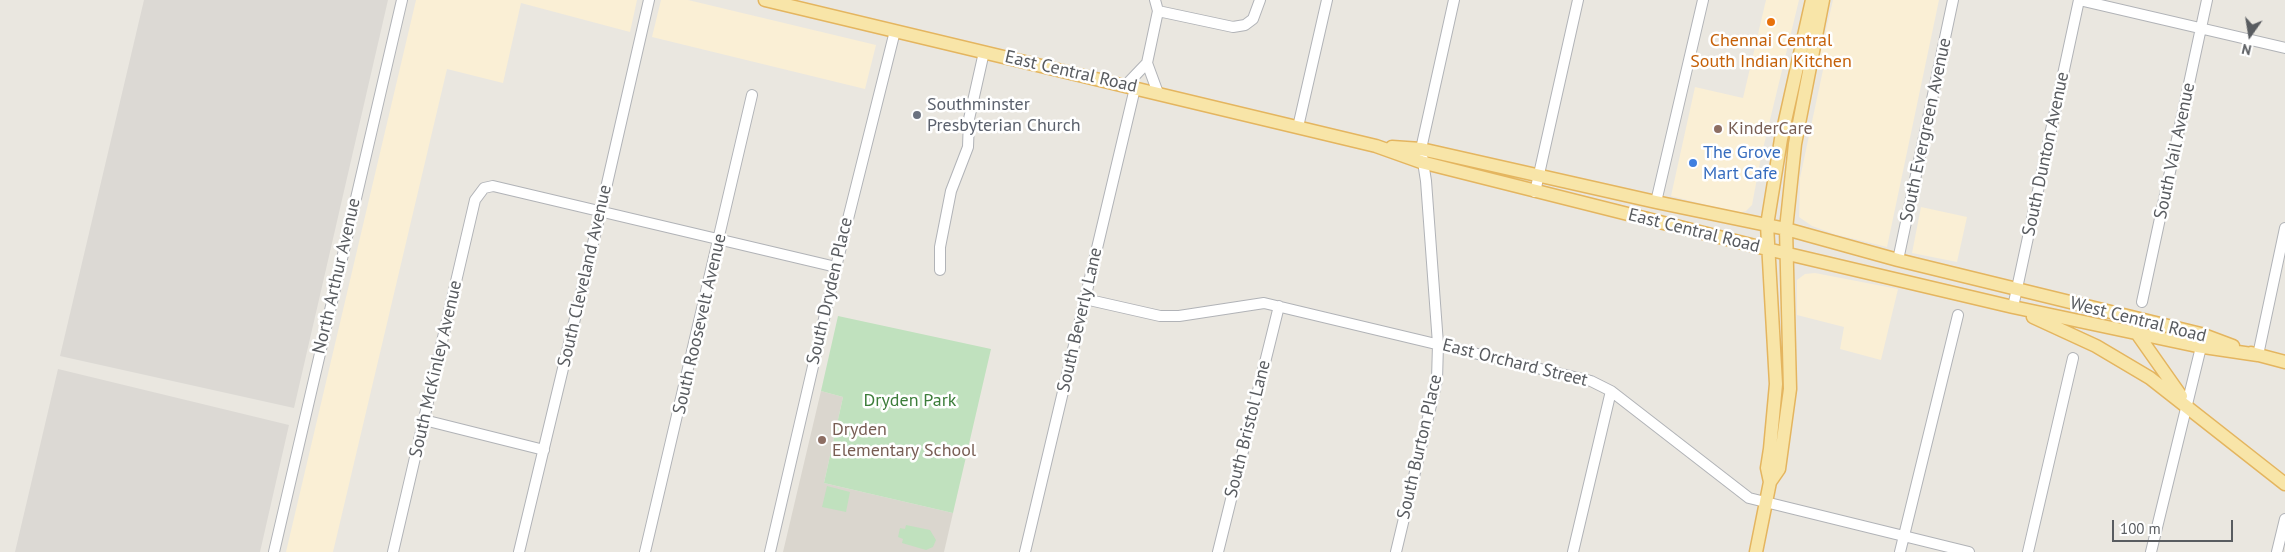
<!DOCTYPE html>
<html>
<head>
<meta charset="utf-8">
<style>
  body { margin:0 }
  #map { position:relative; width:2285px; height:552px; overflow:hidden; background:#eae7e0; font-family:"PT Sans",sans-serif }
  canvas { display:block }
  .north { position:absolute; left:2225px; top:10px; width:50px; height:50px; -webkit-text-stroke:4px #fff; paint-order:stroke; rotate:193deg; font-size:14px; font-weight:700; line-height:20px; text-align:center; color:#595c60 }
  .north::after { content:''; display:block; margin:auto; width:18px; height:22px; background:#595c60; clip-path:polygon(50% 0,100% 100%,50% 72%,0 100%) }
  .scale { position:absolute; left:2112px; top:520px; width:121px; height:22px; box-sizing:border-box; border:2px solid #595c60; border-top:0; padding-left:6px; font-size:15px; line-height:18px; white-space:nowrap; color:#595c60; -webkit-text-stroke:4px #fff; paint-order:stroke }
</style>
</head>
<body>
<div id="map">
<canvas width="2285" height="552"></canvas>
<div class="north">N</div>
<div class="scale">100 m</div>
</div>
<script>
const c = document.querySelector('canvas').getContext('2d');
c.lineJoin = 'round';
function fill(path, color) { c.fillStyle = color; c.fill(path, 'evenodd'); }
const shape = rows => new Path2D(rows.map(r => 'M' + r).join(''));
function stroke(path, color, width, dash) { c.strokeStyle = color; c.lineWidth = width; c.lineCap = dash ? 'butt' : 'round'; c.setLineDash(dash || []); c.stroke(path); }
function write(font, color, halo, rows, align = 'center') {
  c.font = font + ' "PT Sans",sans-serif'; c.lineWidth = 5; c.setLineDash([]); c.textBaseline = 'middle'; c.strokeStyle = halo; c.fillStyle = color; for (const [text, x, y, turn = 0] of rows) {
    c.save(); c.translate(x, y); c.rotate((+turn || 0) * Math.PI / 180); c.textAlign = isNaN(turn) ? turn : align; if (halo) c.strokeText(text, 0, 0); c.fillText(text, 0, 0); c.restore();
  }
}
fill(shape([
  [416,0,637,0,630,32,521,3,503,83,447,69,333,552,286,552],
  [661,0,688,0,876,45,865,89,652,37],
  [1766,0,1799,0,1761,157,1752,205,1746,211,1739,213,1671,196,1695,87,1743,98],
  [1833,0,1939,0,1887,247,1834,234,1812,226,1799,217,1800,178,1823,70,1817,68],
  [1921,207,1967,217,1957,262,1912,253],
  [1815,273,1898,289,1881,360,1840,349,1844,327,1797,315,1797,280,1805,274]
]), '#faefd5');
fill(shape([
  [144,0,388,0,294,408,60,356],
  [58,369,289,425,260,552,15,552]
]), '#dcd9d4');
fill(shape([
  [821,391,843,397,824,483,953,513,944,552,783,552]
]), '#dad6ce');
fill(shape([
  [838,316,991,349,953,513,824,483,843,397,821,391],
  [827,486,850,492,846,512,822,507],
  [906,525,930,530,936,540,933,547,926,550,902,543,903,539,898,537,900,528,905,529]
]), '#c0e1be');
const minor = shape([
  [2079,0,2285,48],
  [1158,11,1233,27,1245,25,1253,19,1260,0],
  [1147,63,1158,93],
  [1126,85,1147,63,1158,11,1155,0],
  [1298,127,1327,0],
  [1535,192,1578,0],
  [1656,202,1703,0],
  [1898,260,1953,0],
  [940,270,940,247,951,191,968,147,969,119,984,52],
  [1085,299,1160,316,1179,316,1264,303,1591,381,1611,391,1749,498,1969,552],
  [2142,302,2207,0],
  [2013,307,2079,0],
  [2258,355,2285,228],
  [424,420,544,450],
  [274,552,402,0],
  [393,552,475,200,484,188,493,186,836,267],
  [519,552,601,210,649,0],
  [645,552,752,95],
  [770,552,836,267,895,31],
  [1025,552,1135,88],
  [1218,552,1279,306],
  [1396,552,1437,380,1438,344,1426,181,1421,149,1454,0],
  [1573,552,1611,391],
  [1900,552,1958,315],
  [2028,552,2073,358],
  [2151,552,2201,347],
  [2277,552,2285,519]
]);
const major = shape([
  [765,0,1376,146,1421,162,1767,249,2013,307,2197,346,2258,355],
  [1392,147,1421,149,1656,202,1786,229,1898,260,2201,334,2233,346],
  [2033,317,2096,346,2150,378,2285,484],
  [2136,332,2181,396],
  [2251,353,2285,362],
  [1770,482,1779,469,1790,389,1786,229,1795,144,1823,0],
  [1756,552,1770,482,1767,468,1770,449,1776,384,1767,225,1781,139,1812,0]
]);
stroke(minor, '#b1b3b7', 12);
stroke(major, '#e4b55f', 15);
stroke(minor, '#fff', 10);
stroke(major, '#f8e5a8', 12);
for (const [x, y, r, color] of [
  [1771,22,5,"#e8710a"],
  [917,115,5,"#6b7280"],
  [1718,129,5,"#8d6e63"],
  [1693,163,5,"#3f7fe0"],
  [822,440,5,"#8d6e63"]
]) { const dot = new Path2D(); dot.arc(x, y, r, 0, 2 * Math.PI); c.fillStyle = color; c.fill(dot); stroke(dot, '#fff', 2); }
write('18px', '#c56008', '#fff', [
  ["Chennai Central",1771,41],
  ["South Indian Kitchen",1771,62]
]);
write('18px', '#595c60', '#fff', [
  ["East Central Road",1071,72,13],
  ["South Evergreen Avenue",1926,130,-78],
  ["South Vail Avenue",2175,151,-78],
  ["South Dunton Avenue",2046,154,-78],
  ["East Central Road",1694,231,14],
  ["North Arthur Avenue",337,276,-77],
  ["South Cleveland Avenue",585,276,-77],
  ["South Dryden Place",830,291,-77],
  ["South Beverly Lane",1080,320,-77],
  ["West Central Road",2138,320,14],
  ["South Roosevelt Avenue",700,324,-77],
  ["East Orchard Street",1515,363,14],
  ["South McKinley Avenue",436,369,-77],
  ["South Bristol Lane",1248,429,-76],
  ["South Burton Place",1420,447,-77]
]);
write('18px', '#5b616d', '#fff', [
  ["Southminster",927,105],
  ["Presbyterian Church",927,126]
], 'left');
write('18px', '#785e54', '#fff', [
  ["KinderCare",1728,129],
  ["Dryden",832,430],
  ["Elementary School",832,451]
], 'left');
write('18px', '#366cbe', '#fff', [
  ["The Grove",1703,153],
  ["Mart Cafe",1703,174]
], 'left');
write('18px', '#3c7d3a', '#fff', [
  ["Dryden Park",910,401]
]);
</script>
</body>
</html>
